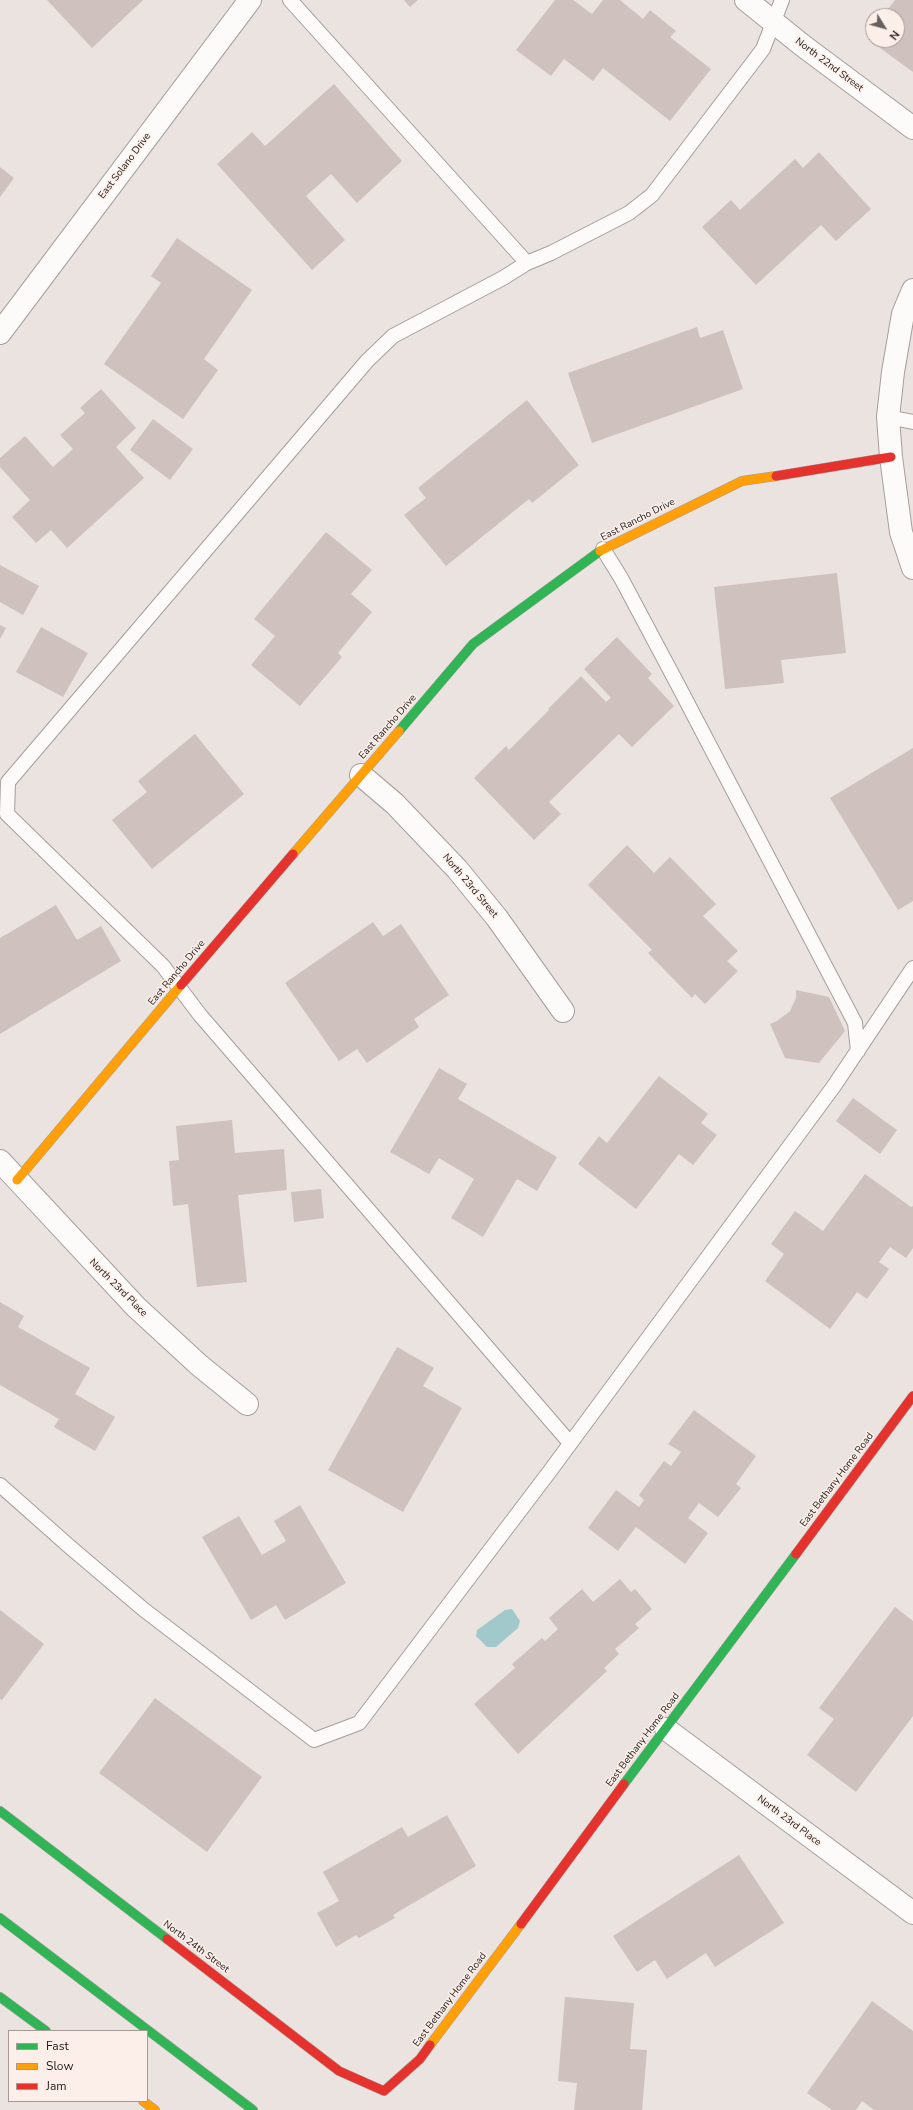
<!DOCTYPE html>
<html>
<head>
<meta charset="utf-8">
<style>
  body { margin:0 }
  #map { position:relative; width:913px; height:2110px; overflow:hidden; background:#ebe3e0; font-family:"Nunito Sans",sans-serif }
  canvas { display:block }
  .legend { position:absolute; left:8px; top:2030px; width:140px; height:72px; box-sizing:border-box; background:#fcefe9; border:1px solid #a49a95; margin:0; padding:5px 7px; list-style:none; font-size:12px; color:#1f1a18 }
  .legend li { display:flex; align-items:center; gap:8px; height:20px }
  .legend b { width:20px; border:1px solid #a49a95 }
  .north { position:absolute; left:865px; top:8px; width:40px; height:40px; box-sizing:border-box; background:#fcefe9; border:1px solid #a49a95; border-radius:50%; rotate:127deg; font-size:11px; font-weight:700; line-height:16px; text-align:center; color:#1f1a18 }
  .north::after { content:''; display:block; margin:auto; width:14px; height:18px; background:#66605e; clip-path:polygon(50% 0,100% 100%,50% 72%,0 100%) }
</style>
</head>
<body>
<div id="map">
<canvas width="913" height="2110"></canvas>
<ul class="legend">
<li><b style="height:5px;background:#30b455"></b>Fast</li>
<li><b style="height:5px;background:#ff9f0a"></b>Slow</li>
<li><b style="height:5px;background:#e5322d"></b>Jam</li>
</ul>
<div class="north">N</div>
</div>
<script>
const c = document.querySelector('canvas').getContext('2d');
c.lineJoin = 'round';
function fill(path, color) { c.fillStyle = color; c.fill(path, 'evenodd'); }
const shape = rows => new Path2D(rows.map(r => 'M' + r).join(''));
function stroke(path, color, width, dash) { c.strokeStyle = color; c.lineWidth = width; c.lineCap = dash ? 'butt' : 'round'; c.setLineDash(dash || []); c.stroke(path); }
function write(font, color, halo, rows, align = 'center') {
  c.font = font + ' "Nunito Sans",sans-serif'; c.lineWidth = 3; c.setLineDash([]); c.textBaseline = 'middle'; c.strokeStyle = halo; c.fillStyle = color; for (const [text, x, y, turn = 0] of rows) {
    c.save(); c.translate(x, y); c.rotate((+turn || 0) * Math.PI / 180); c.textAlign = isNaN(turn) ? turn : align; if (halo) c.strokeText(text, 0, 0); c.fillText(text, 0, 0); c.restore();
  }
}
fill(shape([
  [512,1609,520,1621,518,1628,496,1647,487,1647,476,1636,477,1630,505,1610]
]), '#a1c9cc');
fill(shape([
  [47,0,143,0,92,48],
  [404,0,418,0,410,7],
  [555,0,573,0,592,14,603,0,620,0,643,19,650,10,676,31,670,37,711,69,670,121,603,68,593,81,564,59,551,76,516,50],
  [895,0,913,0,913,72,872,42,874,40,897,40,897,16,889,16,885,13],
  [334,84,402,161,357,203,331,174,306,196,345,240,312,270,217,164,252,132,265,146],
  [819,152,871,209,836,241,821,225,756,285,702,227,731,200,740,210,795,159,803,168],
  [0,167,14,178,0,197],
  [177,238,252,290,204,359,218,370,183,419,104,364,161,283,151,276],
  [697,327,700,338,723,330,743,389,592,443,568,373],
  [101,389,136,428,116,447,144,478,67,548,51,530,36,543,12,517,30,500,0,467,0,458,25,436,53,467,73,449,60,435,85,413,80,408],
  [527,400,579,465,532,503,529,499,446,566,404,515,426,498,418,488],
  [153,419,193,449,170,480,130,450],
  [326,532,372,570,351,594,372,612,338,653,342,657,300,706,251,665,275,636,254,619],
  [0,565,39,586,23,615,0,602],
  [837,573,846,653,781,660,784,683,725,689,714,587],
  [0,625,6,628,0,639],
  [41,627,88,653,63,697,16,672],
  [617,637,652,674,648,678,674,706,632,747,619,734,549,802,561,814,534,840,474,778,506,746,509,750,549,710,548,709,581,676,606,702,611,698,584,669],
  [195,734,244,794,152,869,112,820,147,792,138,781],
  [913,748,913,901,898,910,830,798],
  [627,845,654,873,670,857,716,904,703,916,738,951,727,961,738,971,705,1004,695,994,692,998,648,953,652,950,588,885],
  [56,905,77,940,101,926,121,961,0,1034,0,938],
  [373,922,383,936,401,924,449,995,414,1019,419,1027,367,1063,357,1049,339,1061,285,983],
  [796,990,829,997,845,1031,819,1063,785,1058,770,1024,777,1021,790,1011,796,998],
  [439,1068,467,1084,458,1099,557,1157,537,1191,517,1179,483,1237,451,1218,474,1179,439,1158,429,1174,390,1152],
  [659,1076,708,1114,701,1123,717,1135,693,1165,679,1154,636,1209,578,1164,599,1136,607,1143],
  [853,1098,897,1130,880,1154,836,1121],
  [232,1120,235,1153,284,1149,287,1190,238,1195,247,1282,197,1287,188,1204,173,1206,169,1161,179,1160,176,1126],
  [865,1174,911,1207,913,1206,913,1248,906,1258,890,1247,879,1262,889,1269,867,1299,857,1292,830,1329,765,1281,784,1254,771,1244,795,1211,823,1231],
  [321,1189,324,1218,294,1222,291,1192],
  [0,1302,24,1316,18,1327,90,1368,75,1394,115,1417,95,1451,54,1427,59,1419,0,1385],
  [397,1347,434,1368,423,1386,462,1408,403,1512,328,1470],
  [694,1410,756,1456,736,1484,741,1488,718,1517,699,1503,688,1518,708,1533,685,1564,636,1527,618,1551,588,1528,616,1490,639,1507,644,1500,639,1495,664,1461,671,1466,681,1452,668,1444],
  [300,1505,346,1583,285,1620,276,1605,251,1620,202,1537,239,1516,262,1555,286,1541,274,1521],
  [620,1579,631,1592,635,1589,652,1609,635,1624,639,1628,615,1649,619,1654,604,1668,607,1671,518,1754,474,1704,515,1668,512,1664,542,1638,545,1641,558,1629,549,1618,582,1589,593,1602],
  [895,1607,913,1621,913,1716,856,1792,807,1755,834,1719,819,1708],
  [0,1610,44,1644,2,1700,0,1699],
  [155,1698,262,1777,207,1852,99,1773],
  [447,1815,476,1866,393,1915,395,1918,359,1938,356,1935,336,1947,317,1913,339,1901,323,1872,402,1827,408,1837],
  [739,1855,784,1923,715,1967,706,1953,667,1979,655,1960,637,1972,613,1936],
  [565,1997,634,2003,630,2049,647,2050,642,2110,574,2110,577,2083,558,2081],
  [872,2001,913,2031,913,2110,874,2110,862,2101,856,2110,832,2110,807,2093]
]), '#cec1be');
const lane = shape([
  [290,0,527,263],
  [888,417,913,422],
  [603,549,621,578,679,687,855,1023,858,1051],
  [570,1443,200,1015,163,966,7,814,8,782,367,361,393,336,503,278,527,263,551,253,629,213,652,195,763,49,782,0],
  [0,1485,70,1547,143,1609,314,1740,359,1723,550,1471,834,1086,913,968]
]);
const street = shape([
  [746,0,802,45,913,128],
  [913,290,903,314,893,372,888,417,891,457,901,532,913,568],
  [0,333,250,0],
  [361,775,395,804,457,869,497,918,563,1011],
  [0,1161,136,1307,199,1365,247,1404],
  [666,1729,913,1913]
]);
const fast = shape([
  [399,731,473,644,600,551],
  [624,1784,796,1554],
  [0,1811,167,1939],
  [0,1918,253,2110],
  [0,1997,46,2031]
]);
const slow = shape([
  [600,551,742,481,776,476],
  [293,854,399,731],
  [17,1180,181,985],
  [430,2045,521,1924],
  [143,2101,155,2110]
]);
const jam = shape([
  [776,476,891,457],
  [181,985,293,854],
  [796,1554,913,1396],
  [521,1924,624,1784],
  [167,1939,339,2071,384,2091,420,2059,430,2045]
]);
stroke(lane, '#a49e9c', 16);
stroke(street, '#a49e9c', 24);
stroke(fast, '#a49e9c', 10);
stroke(slow, '#a49e9c', 10);
stroke(jam, '#a49e9c', 10);
stroke(lane, '#fcfbfa', 14);
stroke(street, '#fcfbfa', 22);
stroke(fast, '#30b455', 9);
stroke(slow, '#ff9f0a', 9);
stroke(jam, '#e5322d', 9);
write('10px', '#1f1a18', '#fcefe9', [
  ["North 22nd Street",829,65,37],
  ["East Solano Drive",125,166,-53],
  ["East Rancho Drive",638,520,-27],
  ["East Rancho Drive",388,727,-49],
  ["North 23rd Street",470,886,50],
  ["East Rancho Drive",177,973,-50],
  ["North 23rd Place",118,1288,45],
  ["East Bethany Home Road",837,1480,-53],
  ["East Bethany Home Road",643,1740,-53],
  ["North 23rd Place",789,1821,37],
  ["North 24th Street",196,1947,37],
  ["East Bethany Home Road",450,2000,-53]
]);
</script>
</body>
</html>
